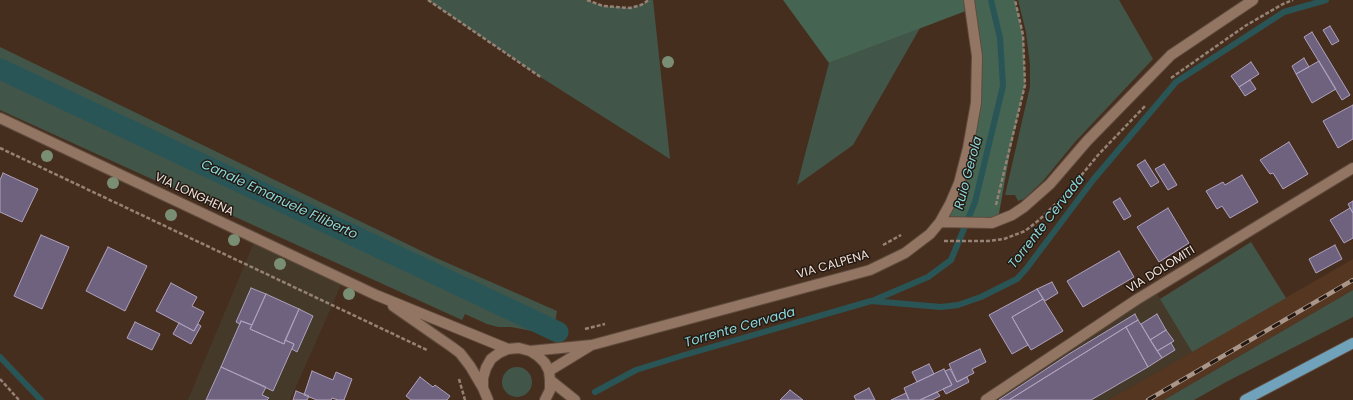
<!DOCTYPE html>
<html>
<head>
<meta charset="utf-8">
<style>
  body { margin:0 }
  canvas { display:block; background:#462e1e }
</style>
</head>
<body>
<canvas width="1353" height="400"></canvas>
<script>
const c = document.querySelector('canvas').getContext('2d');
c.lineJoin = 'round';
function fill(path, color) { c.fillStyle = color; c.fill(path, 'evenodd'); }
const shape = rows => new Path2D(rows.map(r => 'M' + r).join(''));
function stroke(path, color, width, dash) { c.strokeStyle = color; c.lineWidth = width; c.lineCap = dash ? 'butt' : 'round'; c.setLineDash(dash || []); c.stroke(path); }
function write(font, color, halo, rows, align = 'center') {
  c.font = font + ' Poppins,sans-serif'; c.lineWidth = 3; c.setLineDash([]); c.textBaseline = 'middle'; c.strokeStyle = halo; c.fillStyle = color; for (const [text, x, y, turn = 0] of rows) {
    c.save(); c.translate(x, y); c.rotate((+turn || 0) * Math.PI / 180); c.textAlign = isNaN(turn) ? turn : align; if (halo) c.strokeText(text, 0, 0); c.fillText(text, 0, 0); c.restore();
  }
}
fill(shape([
  [1353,259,1353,290,1164,400,1108,400]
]), '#543621');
fill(shape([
  [256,238,343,280,329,312,290,400,188,400],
  [1154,289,1192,352,1108,400,986,400]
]), '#453a2a');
fill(shape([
  [428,0,587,0,603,6,630,8,641,5,649,0,653,0,670,159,542,78],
  [1018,0,1119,0,1153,59,1075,142,1043,181,1024,199,1018,201,1015,195,1005,195,1030,87,1030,65,1026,32],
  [920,28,853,145,797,185,829,63],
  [0,47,434,257,557,311,553,335,511,327,498,327,487,324,465,314,462,320,0,110],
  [1251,242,1286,298,1192,352,1160,299],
  [1353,290,1353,317,1226,382,1194,400,1164,400],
  '502 382a15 15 0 1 1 30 0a15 15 0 1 1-30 0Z'
]), '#425549');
fill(shape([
  [783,0,1015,0,1023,35,1025,85,1011,146,998,219,942,219,951,204,977,103,971,9,829,63]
]), '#456452');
stroke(shape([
  [872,301,928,277,951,260,975,202,1003,86,1000,38,991,0],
  [0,357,41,400],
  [595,392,636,370,681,356,871,301,941,307,958,305,981,297,1017,279,1026,269,1093,180,1176,82,1284,12,1326,0]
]), '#2a5557', 6);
stroke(shape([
  [0,69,558,332]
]), '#2a5557', 21);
const building = shape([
  [1330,26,1339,41,1332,45,1323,30,1330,26],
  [1312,32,1350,95,1342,100,1304,37,1312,32],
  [1304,58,1309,67,1296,74,1292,66,1304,58],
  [1319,61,1336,89,1312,103,1296,74,1319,61],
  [1251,62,1259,74,1239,87,1231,76,1251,62],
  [1250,80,1256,89,1245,96,1239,87,1250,80],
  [1353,105,1353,139,1338,148,1323,121,1353,105],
  [1289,142,1308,174,1283,189,1273,173,1270,174,1260,160,1289,142],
  [1145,160,1159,182,1151,187,1137,165,1145,160],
  [1164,164,1177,185,1168,190,1155,169,1164,164],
  [3,173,38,189,22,222,0,212,0,180,3,173],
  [1242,175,1258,202,1230,218,1222,206,1217,209,1206,191,1223,182,1225,185,1242,175],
  [1120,198,1131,216,1124,220,1113,202,1120,198],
  [1353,201,1353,213,1348,204,1353,201],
  [1168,208,1189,243,1159,262,1137,227,1168,208],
  [1350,208,1353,213,1353,238,1344,243,1330,220,1350,208],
  [41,235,69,247,42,309,14,296,41,235],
  [1335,245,1342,259,1316,273,1309,259,1335,245],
  [108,247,147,266,125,311,86,291,108,247],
  [1119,251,1134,277,1083,307,1067,281,1119,251],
  [1052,282,1058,293,1045,301,1037,289,1052,282],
  [171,283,197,297,192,306,204,312,194,331,156,311,171,283],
  [251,288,266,294,252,325,241,321,240,324,236,322,251,288],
  [1037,289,1043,299,1012,317,1028,345,1012,354,989,315,1037,289],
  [266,294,299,309,284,344,250,329,266,294],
  [1043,299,1063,331,1031,350,1012,317,1043,299],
  [299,309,313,316,297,352,292,349,294,344,285,340,299,309],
  [1135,314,1138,320,1126,327,1009,400,999,400,1069,354,1135,314],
  [1157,314,1166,330,1150,340,1141,324,1157,314],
  [1138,320,1162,358,1148,367,1126,327,1138,320],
  [241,321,252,325,250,329,284,344,285,340,294,344,273,391,221,367,241,321],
  [135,322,160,334,152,350,127,338,135,322],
  [179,323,194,331,198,324,201,326,191,344,173,334,179,323],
  [1126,327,1148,367,1091,400,1009,400,1126,327],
  [1166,330,1174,341,1157,351,1150,340,1166,330],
  [1171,343,1175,350,1162,358,1157,351,1171,343],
  [980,349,986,362,972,369,974,373,957,382,949,364,980,349],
  [929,364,934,374,917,382,912,372,929,364],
  [221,367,266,387,262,395,269,398,267,400,206,400,221,367],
  [944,369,952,385,920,400,909,400,904,388,944,369],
  [950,369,957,382,967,377,969,382,946,394,943,389,952,385,945,371,950,369],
  [312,371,333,380,336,372,352,379,344,400,338,400,332,398,331,400,317,400,304,395,312,371],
  [420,377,433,387,435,385,450,396,447,400,411,400,406,396,420,377],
  [869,388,875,400,856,400,854,396,869,388],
  [790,390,803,400,780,400,790,390],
  [296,391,309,396,307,400,293,400,296,391],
  [937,392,940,396,932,400,920,400,937,392],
  [906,393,909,400,891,400,906,393]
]);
fill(building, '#6f627f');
stroke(building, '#aea1bf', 1);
const minor = shape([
  [0,118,376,295,508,349],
  [940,222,992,223,1012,215,1024,207,1050,184,1087,141,1171,55,1253,0],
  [393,306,452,347,460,353,470,366,483,388,488,400],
  [530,351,592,345,870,270,905,253,930,234,940,222,950,204,959,183,968,148,976,103,977,56,969,0],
  [549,371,590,346],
  [550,380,575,400],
  [483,388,483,378,486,368,491,359,499,353,508,349,519,348,530,351,538,356,545,363,549,371,550,380,550,390,545,400],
  [986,400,1136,300,1353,168]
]);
const major = shape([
  [1245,400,1353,343]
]);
stroke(minor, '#5f4b3d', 12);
stroke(major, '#5f4b3d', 12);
stroke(shape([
  [428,0,542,78],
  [587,0,603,6,630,8,641,5,649,0],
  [1171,78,1245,26,1283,4,1293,0],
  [0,148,427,350],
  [996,205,1025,85,1023,35,1015,0],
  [944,241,988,241,1004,239,1025,231,1039,220,1066,194,1098,155,1146,105],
  [883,245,901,235],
  [585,329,605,324],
  [0,379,19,400],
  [459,379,465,400]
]), '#968275', 2.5, [4, 2]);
stroke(minor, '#927663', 10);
stroke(major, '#70a2bb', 10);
const rail = shape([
  [1148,400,1353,280]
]);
stroke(rail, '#a99689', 4.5);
stroke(rail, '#241912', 3, [9]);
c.fillStyle = '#798e73';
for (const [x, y] of [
  [668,62],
  [47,156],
  [113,183],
  [171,215],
  [234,240],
  [280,264],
  [349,294]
]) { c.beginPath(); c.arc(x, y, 6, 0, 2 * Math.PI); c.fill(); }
write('12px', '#f2e2d8', '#241912', [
  ["VIA LONGHENA",194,195,25],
  ["VIA CALPENA",833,265,-16],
  ["VIA DOLOMITI",1161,270,-32]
]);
write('italic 13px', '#8ad8db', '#241912', [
  ["Ruio Gerola",969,173,-75],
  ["Canale Emanuele Filiberto",279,200,25],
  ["Torrente Cervada",1047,222,-52],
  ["Torrente Cervada",740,328,-16]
]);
</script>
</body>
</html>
